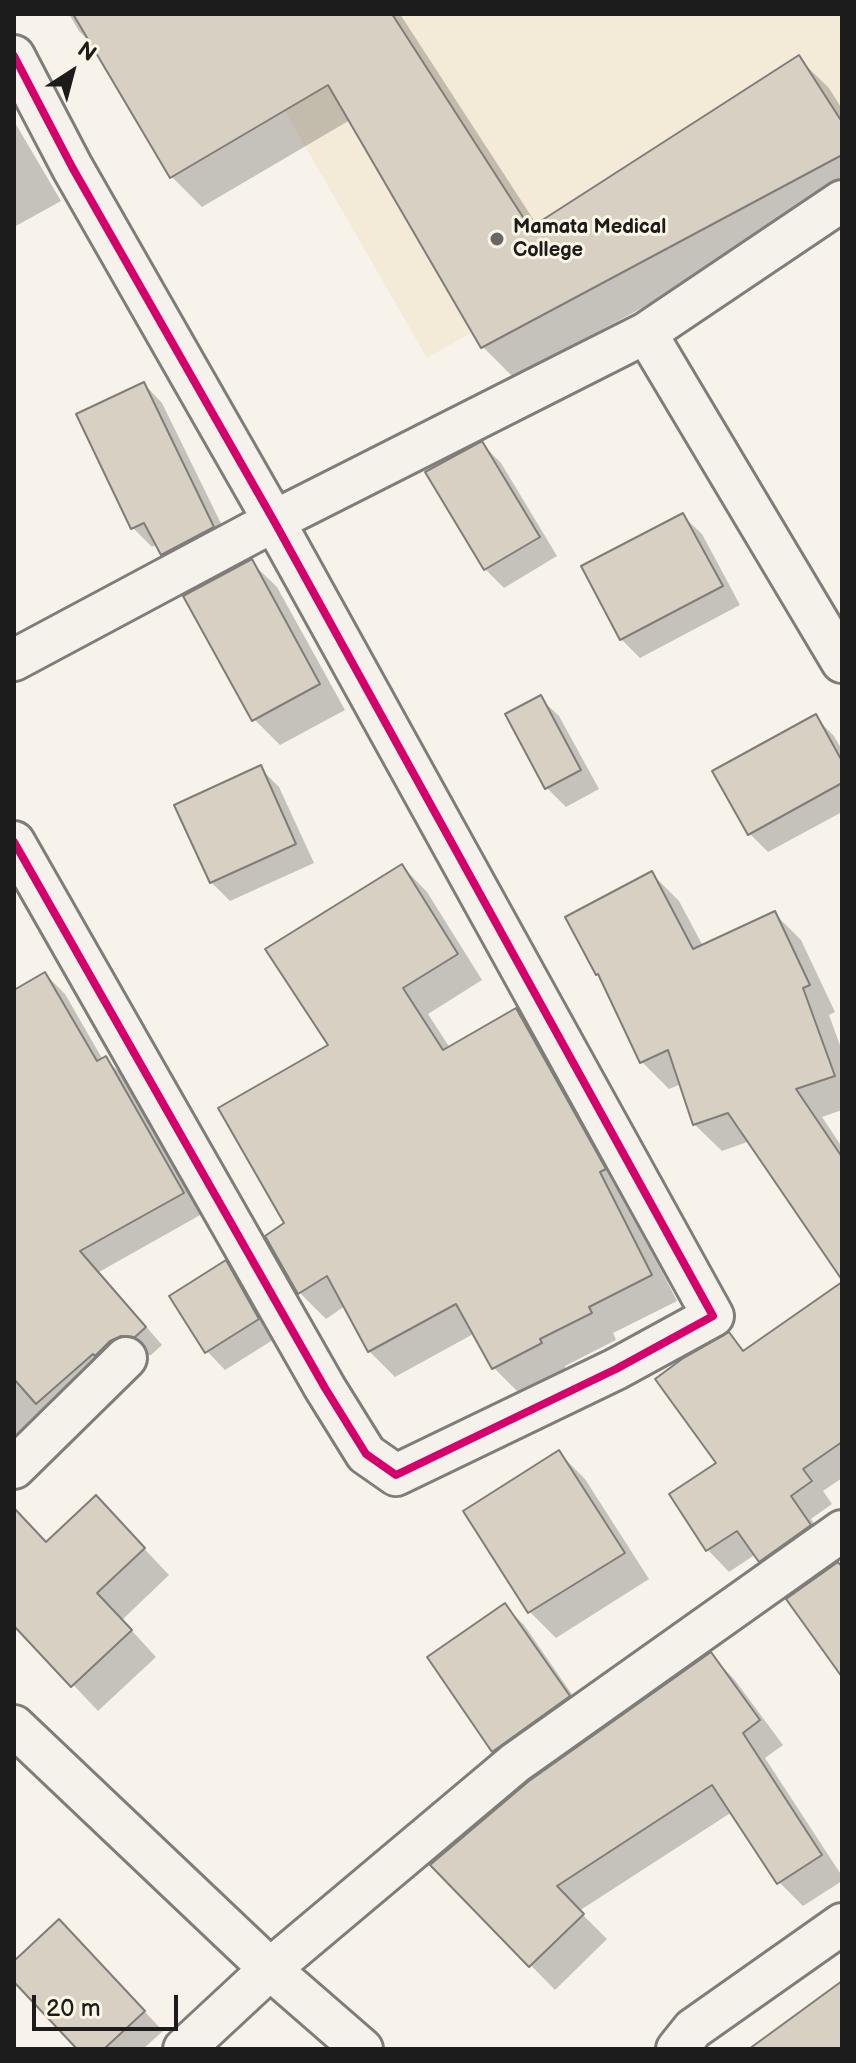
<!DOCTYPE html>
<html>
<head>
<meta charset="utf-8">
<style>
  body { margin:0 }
  #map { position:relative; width:856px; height:2063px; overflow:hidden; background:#f7f3ea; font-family:"Balsamiq Sans",sans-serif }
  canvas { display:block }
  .frame { position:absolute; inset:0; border:16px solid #1c1c1c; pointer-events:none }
  .north { position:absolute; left:32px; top:32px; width:80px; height:80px; -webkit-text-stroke:6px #fcf5e5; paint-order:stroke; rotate:36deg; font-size:22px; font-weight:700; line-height:32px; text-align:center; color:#1c1c1c }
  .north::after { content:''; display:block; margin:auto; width:28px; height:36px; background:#1c1c1c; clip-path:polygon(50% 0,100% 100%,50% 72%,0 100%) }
  .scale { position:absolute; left:32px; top:1995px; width:146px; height:36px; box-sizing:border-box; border:4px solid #1c1c1c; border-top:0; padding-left:10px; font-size:24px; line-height:28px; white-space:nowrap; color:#1c1c1c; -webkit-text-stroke:6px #fcf5e5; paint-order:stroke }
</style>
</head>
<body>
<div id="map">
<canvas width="856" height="2063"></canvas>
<div class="frame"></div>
<div class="north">N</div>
<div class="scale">20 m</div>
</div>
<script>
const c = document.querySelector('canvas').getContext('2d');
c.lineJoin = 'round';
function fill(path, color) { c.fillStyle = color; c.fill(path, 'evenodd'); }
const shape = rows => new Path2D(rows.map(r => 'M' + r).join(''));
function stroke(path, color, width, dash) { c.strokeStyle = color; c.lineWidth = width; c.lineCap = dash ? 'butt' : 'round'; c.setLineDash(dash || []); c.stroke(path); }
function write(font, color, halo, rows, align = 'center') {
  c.font = font + ' "Balsamiq Sans",sans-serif'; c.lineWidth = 6; c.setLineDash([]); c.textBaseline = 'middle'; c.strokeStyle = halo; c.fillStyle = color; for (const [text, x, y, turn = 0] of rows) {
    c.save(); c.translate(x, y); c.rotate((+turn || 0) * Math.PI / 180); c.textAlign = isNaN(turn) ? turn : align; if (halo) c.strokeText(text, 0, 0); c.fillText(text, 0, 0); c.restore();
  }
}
fill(shape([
  [229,14,842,14,842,121,427,358]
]), '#f4ead8');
fill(shape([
  [69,14,400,14,537,225,798,58,829,88,842,109,842,201,513,377,483,347,350,120,202,207,172,177,95,47,79,31],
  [14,121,61,201,14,227],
  [144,384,162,403,232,546,182,573,163,554,157,544,152,547,133,528,79,415],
  [482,444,501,463,557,556,504,588,485,569],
  [683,516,702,534,740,605,640,658,621,639],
  [251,562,277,587,345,710,280,745,254,719],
  [540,698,559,716,599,789,566,807,547,788],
  [815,717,834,736,842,750,842,812,768,852,750,834],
  [260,768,279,787,314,863,230,901,211,882],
  [402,866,427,892,482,980,428,1014,450,1048,516,1010,542,1036,630,1196,625,1199,677,1301,613,1333,616,1340,565,1366,566,1369,520,1394,494,1368,475,1333,395,1377,369,1351,345,1306,326,1319,300,1293,267,1236,287,1224,330,1046],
  [652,874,679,901,703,946,774,913,801,940,835,1012,829,1015,842,1051,842,1110,822,1117,842,1147,842,1277,750,1141,722,1151,694,1124,681,1084,669,1089,642,1062,603,980,597,974],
  [45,974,65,994,103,1060,106,1059,126,1079,202,1214,99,1272,162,1345,151,1355,140,1355,14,1443,14,992],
  [225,1263,244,1282,276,1338,225,1370,207,1351],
  [842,1308,842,1478,823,1491,832,1504,811,1519,832,1547,782,1582,756,1554,729,1572,708,1550,719,1464,729,1334,746,1352],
  [559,1453,585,1479,649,1579,556,1638,530,1612,465,1512],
  [121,1524,169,1575,122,1620,156,1657,98,1711,14,1622,14,1531,47,1544],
  [505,1606,524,1625,587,1716,513,1769,494,1751,430,1657],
  [711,1655,734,1679,783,1745,765,1758,842,1876,842,1881,803,1906,779,1882,732,1812,579,1911,607,1939,555,1990,433,1865],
  [78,1941,163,2031,143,2049,80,2049,14,1979,14,1964]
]), '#0003');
const building = shape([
  [73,14,392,14,530,228,799,55,842,122,842,155,481,348,328,85,170,178,73,14],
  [144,382,214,527,161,555,144,523,131,529,76,414,144,382],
  [482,441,540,537,484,570,425,472,482,441],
  [683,513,723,586,620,640,581,566,683,513],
  [252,559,320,684,252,721,183,596,252,559],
  [541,695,581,770,545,789,505,714,541,695],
  [816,714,842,761,842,783,748,835,712,771,816,714],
  [261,765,296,844,210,883,174,805,261,765],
  [402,864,458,954,403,988,443,1050,516,1008,606,1169,600,1172,652,1275,589,1307,592,1313,540,1339,542,1343,492,1369,456,1304,368,1352,327,1276,298,1294,265,1236,284,1223,218,1108,328,1045,265,949,402,864],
  [652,871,693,949,775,911,810,985,803,988,835,1076,796,1089,842,1157,842,1280,728,1113,693,1125,668,1050,640,1063,598,974,596,975,565,917,652,871],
  [45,972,97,1061,106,1056,184,1193,80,1251,146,1327,135,1337,121,1336,110,1341,95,1356,93,1354,36,1404,14,1379,14,990,45,972],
  [226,1260,259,1319,205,1353,169,1296,226,1260],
  [842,1282,842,1442,803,1469,812,1481,791,1496,811,1525,759,1562,737,1531,706,1551,669,1494,716,1463,655,1379,682,1359,729,1332,743,1351,842,1282],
  [559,1450,625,1553,528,1613,463,1511,559,1450],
  [96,1495,145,1548,97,1593,132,1630,71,1687,14,1626,14,1508,46,1542,96,1495],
  [838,1562,842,1567,842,1677,786,1599,838,1562],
  [505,1603,570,1696,492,1752,427,1657,505,1603],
  [711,1652,760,1720,743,1733,822,1855,777,1884,712,1785,557,1886,584,1914,529,1967,430,1865,529,1781,711,1652],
  [59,1919,145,2011,104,2049,77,2049,14,1982,14,1961,59,1919],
  [842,1981,842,2049,749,2049,842,1981]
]);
fill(building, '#d9d0c4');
stroke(building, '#7f7d79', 2);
const street = shape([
  [14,56,72,167,274,521,713,1316,616,1369,396,1475,366,1454,325,1388,14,842],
  [646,333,842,662],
  [14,660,274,521,646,333,842,201],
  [14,1468,126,1358],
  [14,1726,270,1969,362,2049],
  [184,2049,270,1969,515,1763,842,1531],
  [677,2049,693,2029,842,1924]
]);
stroke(street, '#7f7d79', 46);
stroke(street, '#f5f2ec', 40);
stroke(shape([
  [14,56,72,167,274,521,713,1316,616,1369,396,1475,366,1454,325,1388,14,842]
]), '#d6006c', 8);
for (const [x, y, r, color] of [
  [497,239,8,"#696764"]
]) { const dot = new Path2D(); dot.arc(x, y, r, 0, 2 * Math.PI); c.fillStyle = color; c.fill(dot); stroke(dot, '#fcf5e5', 3); }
write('bold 20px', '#1c1c1c', '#fcf5e5', [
  ["Mamata Medical",513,228],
  ["College",513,251]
], 'left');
</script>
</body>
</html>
